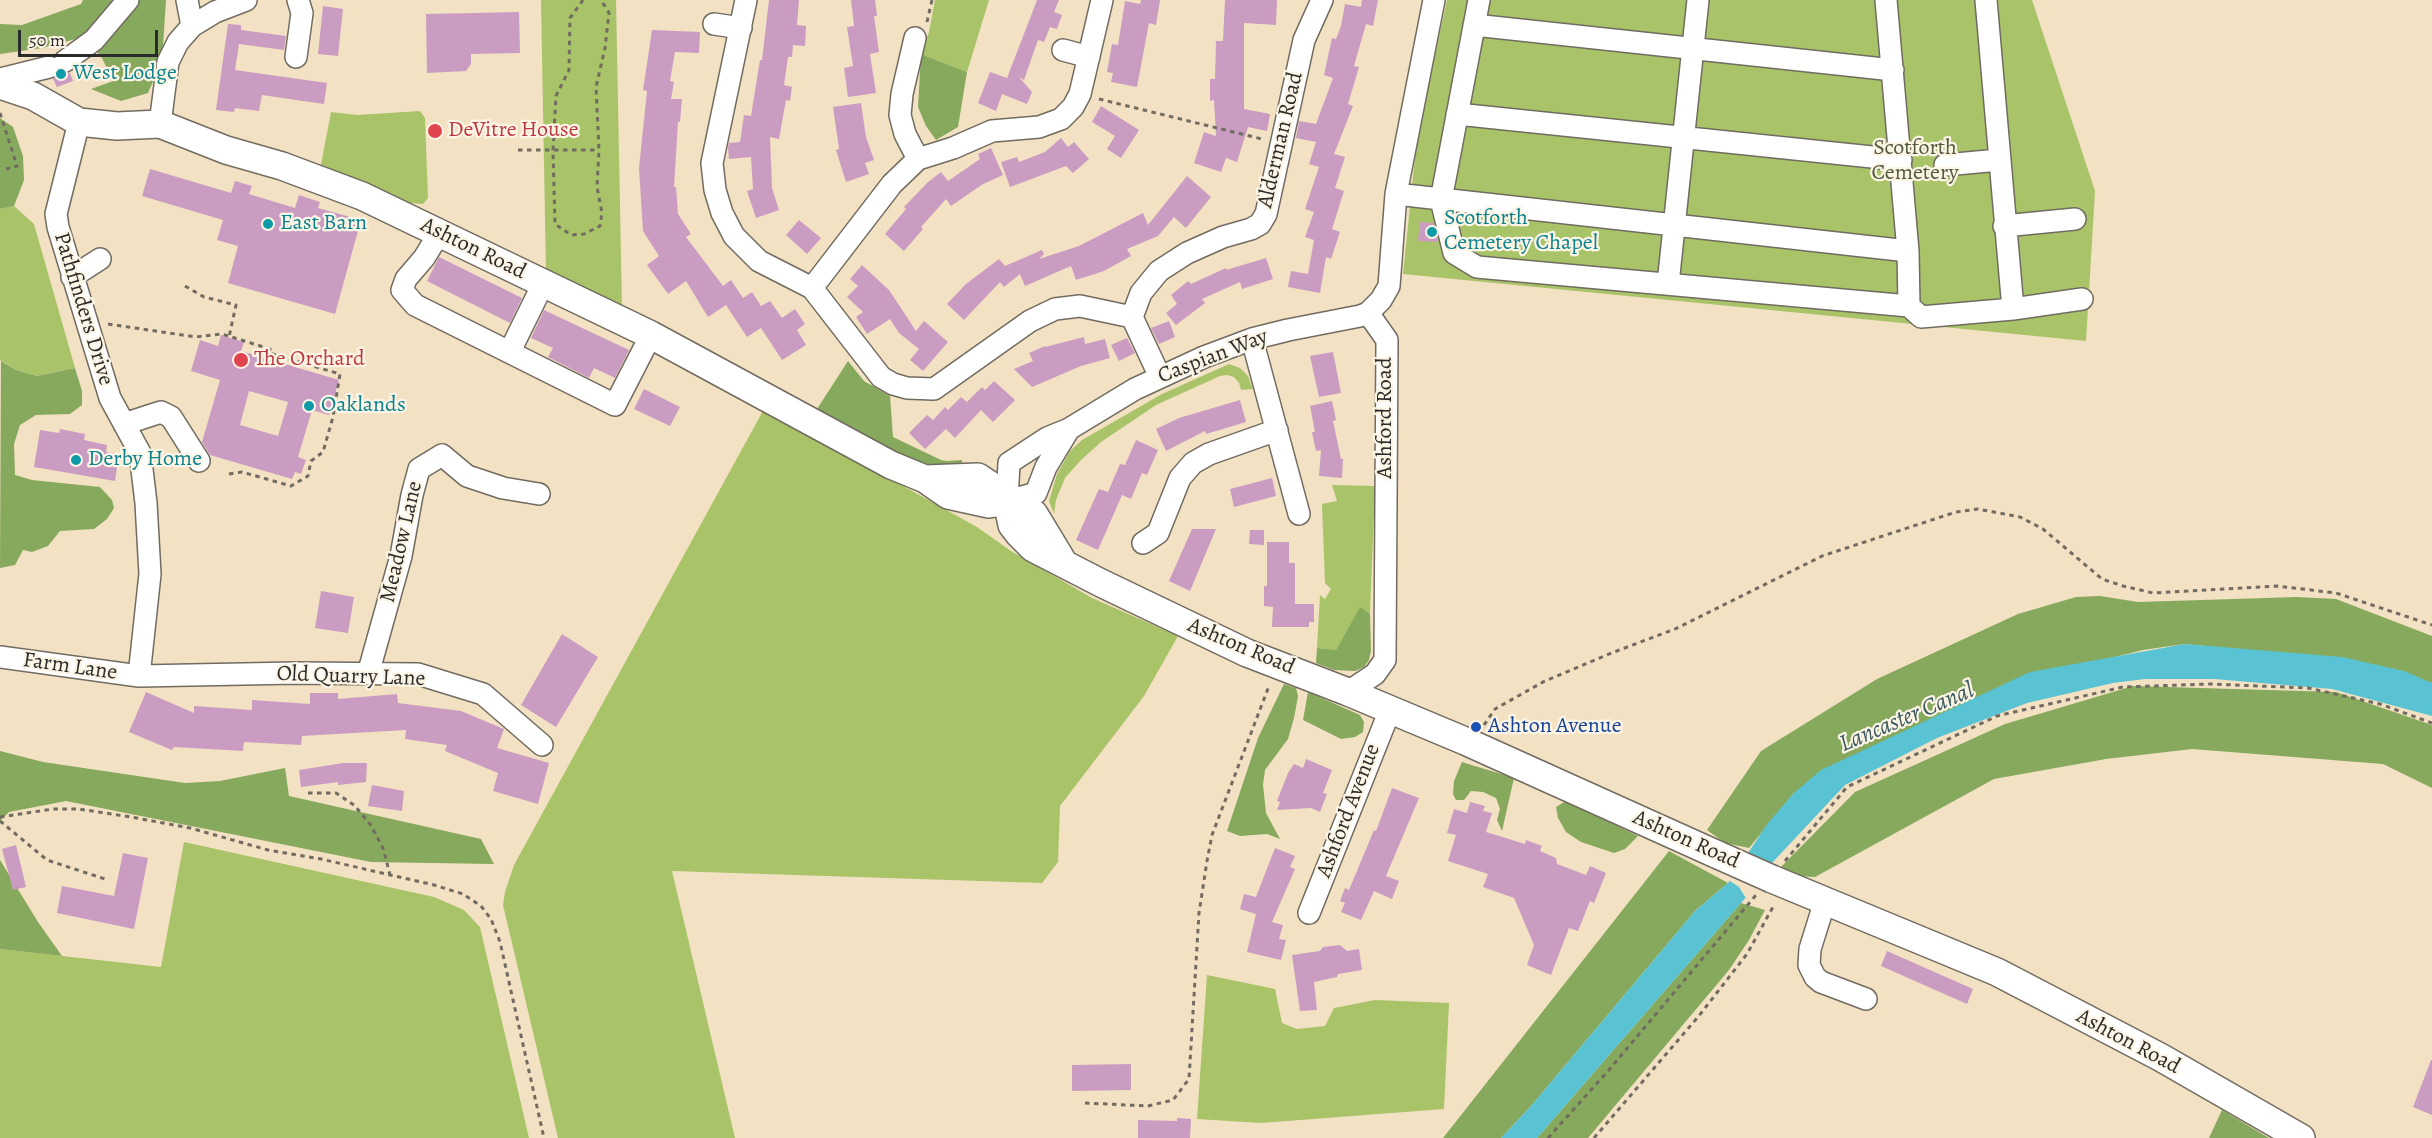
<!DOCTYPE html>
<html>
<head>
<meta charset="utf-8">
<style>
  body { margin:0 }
  #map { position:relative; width:2432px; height:1138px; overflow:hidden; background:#f3e1c3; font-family:Alegreya,serif }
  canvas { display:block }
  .scale { position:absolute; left:18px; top:30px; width:140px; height:27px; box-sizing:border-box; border:3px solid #2b2b2b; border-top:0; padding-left:8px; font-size:18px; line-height:21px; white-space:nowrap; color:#2b2b2b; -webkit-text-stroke:4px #fcf5e5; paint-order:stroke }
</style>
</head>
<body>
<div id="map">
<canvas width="2432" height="1138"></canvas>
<div class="scale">50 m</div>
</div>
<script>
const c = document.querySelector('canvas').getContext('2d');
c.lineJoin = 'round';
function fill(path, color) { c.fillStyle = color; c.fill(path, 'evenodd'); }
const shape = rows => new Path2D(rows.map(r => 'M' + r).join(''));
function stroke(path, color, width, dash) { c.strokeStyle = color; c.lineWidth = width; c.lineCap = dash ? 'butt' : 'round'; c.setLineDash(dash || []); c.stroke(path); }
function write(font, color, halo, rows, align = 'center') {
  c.font = font + ' Alegreya,serif'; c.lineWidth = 4.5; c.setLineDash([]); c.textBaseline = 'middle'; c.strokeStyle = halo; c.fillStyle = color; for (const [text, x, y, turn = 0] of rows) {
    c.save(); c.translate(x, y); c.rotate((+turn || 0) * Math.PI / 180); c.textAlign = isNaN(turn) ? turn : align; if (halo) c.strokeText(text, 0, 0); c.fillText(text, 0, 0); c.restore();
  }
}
fill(shape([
  [541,0,616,0,622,309,546,273],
  [935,0,989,0,967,72,921,54,929,32],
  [1447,0,2032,0,2095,191,2086,341,1403,274,1417,138],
  [420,111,425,118,428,198,423,204,410,203,320,170,331,112,357,115],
  [14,206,34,224,75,368,37,376,16,370,0,360,0,209],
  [1229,364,1240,368,1248,376,1253,389,1241,390,1239,383,1234,377,1227,375,1220,376,1156,405,1101,442,1081,460,1065,478,1056,500,1054,514,1049,501,1057,474,1070,451,1082,440,1162,394],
  [764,409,977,527,1011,551,1092,598,1178,636,1144,696,1060,806,1058,862,1042,883,672,871,735,1138,558,1138,503,905,505,892,514,865],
  [1332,485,1375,486,1370,614,1360,608,1336,650,1317,648,1320,595,1325,599,1331,589,1325,583,1322,504,1337,501],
  [184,842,434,897,464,910,480,927,529,1138,0,1138,0,949,161,967],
  [1207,975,1275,989,1282,1023,1297,1029,1325,1026,1334,1008,1375,1000,1449,1003,1444,1109,1261,1123,1197,1119]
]), '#a9c369');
fill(shape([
  [83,0,166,0,162,61,148,93,121,101,91,89,113,81,101,56,83,37,42,48,0,54,0,24,22,25,81,4],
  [921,54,967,72,958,127,936,140,926,126,918,107],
  [0,118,13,127,23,156,24,180,14,206,0,209],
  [1,361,16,370,37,376,75,368,82,391,82,405,70,414,36,415,20,425,14,444,15,475,32,480,100,487,112,500,114,508,107,519,94,529,60,531,48,546,32,552,23,550,15,565,0,568],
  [848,361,864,381,890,396,893,437,941,460,947,461,962,460,962,470,933,469,902,458,817,409],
  [2100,596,2138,602,2297,597,2336,599,2432,636,2432,683,2318,657,2185,644,2143,650,2091,663,1794,793,1749,848,1725,843,1707,830,1761,751,1877,679,2018,614,2076,597],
  [1360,607,1370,614,1371,651,1369,660,1364,667,1355,671,1334,670,1316,663,1317,648,1336,650],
  [1284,684,1296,688,1298,696,1294,718,1288,739,1265,770,1263,785,1266,813,1280,839,1267,834,1240,836,1227,831,1258,738],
  [2133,686,2336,692,2432,725,2432,788,2383,764,2192,749,2106,759,1994,779,1815,877,1773,875,1855,792,2005,724],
  [1308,692,1360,715,1364,722,1363,732,1355,737,1341,739,1303,720],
  [0,751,43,762,185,783,220,781,285,768,289,796,481,839,494,864,371,862,66,801,9,812,0,821],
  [1462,762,1514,778,1502,831,1497,820,1500,809,1496,798,1483,792,1471,791,1464,800,1456,800,1453,794,1454,781],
  [1566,801,1638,836,1625,849,1614,853,1581,842,1566,832,1558,818,1556,807],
  [1669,851,1728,883,1695,911,1531,1106,1501,1138,1443,1138],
  [0,860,38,922,62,956,0,949],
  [1741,903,1765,910,1749,940,1729,970,1588,1138,1537,1138],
  [2222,1110,2269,1138,2209,1138]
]), '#86a95d');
fill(shape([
  [2185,644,2342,657,2404,671,2432,683,2432,716,2332,689,2214,679,2145,679,2113,683,2027,703,1937,738,1845,785,1771,864,1748,895,1537,1138,1501,1138,1531,1106,1695,911,1728,883,1768,823,1794,793,1821,770,2030,672]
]), '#59c3d4');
fill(shape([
  [1746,853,1774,866,1747,900,1739,887,1727,879]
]), '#f3e1c3');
fill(shape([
  [769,0,799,0,797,25,806,26,805,46,793,45,792,57,788,57,784,85,792,87,790,101,786,100,779,139,770,137,772,188,779,210,756,218,747,191,753,189,751,157,729,159,728,148,729,143,740,142,744,115,751,116,760,60,762,60],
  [851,0,875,0,877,16,874,16,879,52,870,54,876,93,848,97,844,68,853,66,847,27,854,26],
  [1037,0,1059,0,1054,12,1062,15,1057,29,1050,27,1044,42,1038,40,1024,80,1019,77,1032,92,1027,104,1002,94,996,111,978,103,990,72,1007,78],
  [1141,0,1160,0,1156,25,1149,23,1137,87,1111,82,1113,73,1107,72,1112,44,1118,45,1125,1,1140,4],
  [1225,0,1277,0,1276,25,1244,23,1244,109,1270,114,1267,131,1248,127,1237,162,1226,158,1221,172,1194,163,1204,132,1216,136,1214,100,1210,101,1210,79,1215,79,1216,41,1223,41],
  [1362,0,1378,0,1373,26,1366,24,1354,66,1359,67,1348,104,1353,106,1334,154,1345,157,1335,188,1344,191,1332,229,1340,232,1331,259,1326,257,1320,293,1288,287,1291,271,1308,274,1314,240,1305,237,1314,212,1305,209,1319,167,1309,164,1316,142,1296,138,1299,121,1316,124,1333,78,1324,75,1332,38,1336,39,1341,26,1345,4,1361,7],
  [323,6,343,9,338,56,318,54],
  [519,12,520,53,471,54,471,64,466,71,427,73,426,14],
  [228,24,241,25,241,30,286,36,284,50,239,44,235,70,327,83,324,104,262,95,259,111,235,108,234,112,216,110],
  [652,30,700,32,699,53,675,52,670,81,674,82,671,99,682,99,680,122,678,122,674,187,676,187,678,214,691,234,686,237,723,286,731,280,743,298,752,292,761,306,770,301,782,318,795,309,805,324,797,330,806,345,782,360,761,328,747,337,726,305,708,317,686,281,668,294,647,265,659,256,643,231,639,168,647,91,643,90],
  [60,73,70,73,73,81,57,87,53,79],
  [861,103,866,137,874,160,865,163,869,174,846,182,836,150,839,149,833,107],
  [1101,106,1139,130,1121,158,1107,149,1115,136,1092,122],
  [1061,138,1068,147,1074,142,1089,159,1073,173,1066,166,1010,187,1001,162,1017,157,1019,162,1045,152],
  [991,148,1003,175,983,184,951,206,946,199,921,227,923,229,904,251,885,234,906,209,904,207,928,182,941,172,948,181,980,159,978,154],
  [150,169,231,193,235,181,252,186,249,194,295,208,299,195,320,202,318,208,361,220,335,314,228,283,238,246,217,240,223,220,142,196],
  [1187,176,1211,197,1186,228,1174,217,1158,236,1127,249,1131,256,1104,271,1076,280,1071,266,1025,286,1020,274,1004,287,1000,282,964,320,947,304,966,284,999,259,1005,266,1042,250,1044,254,1039,259,1079,246,1143,213,1148,225],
  [799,220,821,238,807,254,786,235],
  [1420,222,1434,223,1438,242,1418,241],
  [439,257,522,298,510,323,427,281],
  [1266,258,1273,279,1242,289,1240,282,1202,299,1205,303,1176,325,1166,313,1177,304,1171,295,1188,281,1191,284,1226,268,1226,270],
  [862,265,889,290,916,331,924,321,948,342,923,371,910,360,919,349,899,333,890,319,867,334,856,317,863,312,847,297,858,286,850,279],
  [544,310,629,350,615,378,594,368,589,378,548,357,553,348,531,338],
  [1169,321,1175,337,1159,344,1151,328],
  [221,335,244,342,241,351,339,380,329,415,312,410,298,457,306,460,301,474,295,472,292,479,210,455,202,442,220,380,191,371,200,340,218,346],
  [249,391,288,402,278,436,240,425],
  [1084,337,1085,344,1105,339,1110,358,1081,366,1032,387,1014,369,1033,361,1029,353,1045,346,1045,347],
  [1127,338,1135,353,1119,361,1111,345],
  [1333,352,1341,393,1319,397,1310,356],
  [994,381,1015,400,993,422,981,410,955,438,946,429,925,449,909,433,927,415,933,420,945,407,948,410,961,397,967,402,982,387,985,390],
  [644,389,680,407,670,426,634,409],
  [1240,400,1246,422,1206,434,1205,431,1166,451,1156,429,1179,418],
  [1332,401,1336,420,1333,421,1341,459,1343,459,1342,478,1319,476,1321,450,1316,451,1312,432,1315,432,1310,406],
  [60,429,85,434,84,440,107,445,106,452,119,454,115,481,34,467,40,430,59,433],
  [1136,440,1158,450,1147,475,1142,473,1131,499,1122,495,1098,550,1076,540,1099,489,1108,492,1120,464,1125,465],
  [1272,478,1276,496,1234,507,1230,489],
  [1192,529,1216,529,1190,591,1169,581],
  [1250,530,1264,530,1264,545,1249,544],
  [1267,542,1289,542,1289,563,1295,563,1295,604,1314,604,1314,622,1309,622,1309,627,1272,627,1273,607,1264,606,1264,586,1267,586],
  [321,591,354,597,348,633,315,628],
  [562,634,598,657,556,727,521,705],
  [146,692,194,713,194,706,252,710,252,700,310,704,310,693,338,693,338,699,397,694,398,703,461,711,504,729,497,748,549,763,538,804,493,791,498,773,445,751,447,745,405,739,406,730,302,736,301,745,244,742,243,751,174,747,172,750,129,732],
  [1306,759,1332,770,1323,793,1327,794,1320,812,1311,808,1277,810,1280,802,1277,801,1288,773,1294,764,1303,768],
  [343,763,367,763,366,782,338,785,338,782,301,787,299,770],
  [372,785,404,791,402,811,368,806],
  [1392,788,1419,798,1386,876,1399,881,1392,899,1374,891,1361,920,1341,912,1345,903,1340,901,1345,888,1349,890,1374,830,1376,831],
  [1470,802,1485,806,1483,811,1492,813,1486,832,1525,844,1526,840,1542,846,1540,851,1556,858,1557,864,1586,875,1590,866,1606,873,1594,903,1590,901,1578,931,1569,928,1551,975,1527,965,1534,945,1514,898,1483,887,1488,874,1448,861,1456,835,1447,833,1454,809,1467,813],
  [16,845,26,887,13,890,2,849],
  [1275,848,1295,856,1290,867,1295,869,1272,922,1283,925,1279,939,1286,940,1281,960,1247,952,1256,914,1240,909,1244,894,1256,897],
  [123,853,148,858,134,929,57,913,62,886,114,896],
  [1340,945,1347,951,1359,949,1362,970,1338,974,1337,977,1314,982,1317,1010,1300,1011,1292,955,1320,951,1323,947],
  [1887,951,1973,989,1967,1004,1881,966],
  [2431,1060,2432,1060,2432,1115,2413,1107],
  [1131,1064,1131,1090,1072,1091,1072,1065],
  [1177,1118,1191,1119,1190,1138,1138,1138,1138,1120,1177,1121]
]), '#cb9cc2');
const minor = shape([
  [187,0,192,26],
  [746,0,712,163,715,190,722,213,734,236,759,261,812,288,881,377,893,384,907,388,934,389,1030,321,1055,309,1080,306,1132,317,1160,377],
  [1479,0,1441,200,1454,253,1477,267,1909,306,1921,317,2013,309,2082,299],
  [1886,0,1908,251,1909,306],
  [1986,0,2013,309],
  [714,24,741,28],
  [1474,25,1893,70],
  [915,38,902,94,900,115,905,134,918,159],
  [1063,50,1089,57],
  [296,57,302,13,298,0],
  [65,61,94,40,128,0],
  [0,79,49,67],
  [1457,114,1901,160],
  [79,122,56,214,58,227,110,398,140,453,146,503,150,574,139,676],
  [160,124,168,62,178,42,192,26,215,12,246,0],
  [1945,165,1999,160],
  [1396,194,1908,251],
  [2004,226,2075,219],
  [440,232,424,258,406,279,402,290,415,305,615,405,651,335],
  [72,277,100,259],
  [1668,284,1698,0],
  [812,288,892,184,918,159,953,148,992,131,1039,127,1061,119,1073,107,1080,94,1102,0],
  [1132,317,1141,293,1159,271,1187,253,1223,237,1251,229,1260,224,1266,214,1304,40,1322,0],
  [1252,339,1299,514],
  [510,351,543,284],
  [124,424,161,412,171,417,199,461],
  [1069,429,1046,467,1036,493,1007,501,1009,463,1047,438,1069,429,1135,389,1204,357,1252,339,1288,330,1360,316,1368,313,1381,300,1389,286,1396,194,1434,0],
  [1143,543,1158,533,1180,478,1193,463,1209,454,1277,430],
  [0,657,139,676,295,673,418,674,483,694,542,745],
  [368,674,401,556,412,495,419,469,442,455,467,476,503,488,539,494],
  [1348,692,1375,674,1385,660,1387,340,1368,313],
  [1825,901,1810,949,1809,965,1815,977,1821,982,1866,999],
  [1309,913,1390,710]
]);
const major = shape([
  [0,85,33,96,79,122,117,126,160,124,226,150,282,166,362,196,651,335,891,465,925,479,948,495,989,504,1007,501],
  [925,479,978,477,990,485,1007,501,1034,514,1063,562],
  [1007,501,1012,525,1019,534,1033,548,1101,583,1247,653,1348,692,1465,741,1718,855],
  [1772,879,1997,972,2160,1057,2301,1138]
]);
stroke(minor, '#716b60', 24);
stroke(major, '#716b60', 30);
stroke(shape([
  [583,0,570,18,569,70,556,96,553,150,555,224,571,235,584,234,600,226,602,213,597,187,599,150,596,87,605,48,609,13,601,0],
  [927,22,932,0],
  [1099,99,1262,139],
  [0,113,17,166,6,169],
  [518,150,599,150],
  [185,286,204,297,236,305,229,337],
  [108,324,196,337,222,334,270,349,267,359],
  [229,474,242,472,291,486,308,476,311,461,323,452,333,417,340,374,269,353],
  [1484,725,1495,709,1543,682,1614,652,1675,629,1822,556,1956,512,1978,509,2020,517,2043,529,2102,579,2123,586,2153,593,2277,586,2336,593,2432,625],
  [308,793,336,793,354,805,370,824,383,848,390,875],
  [0,817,53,809,79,809,131,817,190,828,268,850,321,859,434,885,463,894,481,906,491,919,500,942,544,1138],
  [0,821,47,860,105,879],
  [1785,861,1847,787,1997,716,2123,687,2210,684,2308,688,2380,704,2432,723],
  [1085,1103,1148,1106,1173,1100,1189,1079,1199,913,1207,861,1212,835,1269,686],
  [1548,1138,1608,1071,1756,895],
  [1594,1138,1698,1017,1747,954,1774,905]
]), '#716b60', 3, [4.5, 4.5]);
stroke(minor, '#fff', 21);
stroke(major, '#fff', 27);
const majorBridge = shape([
  [1718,855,1772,879]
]);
stroke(majorBridge, '#716b60', 30, []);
stroke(majorBridge, '#fff', 27);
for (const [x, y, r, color] of [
  [61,74,6,"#0f9aa8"],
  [435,131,8,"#e0444e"],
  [268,224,6,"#0f9aa8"],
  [1432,232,6,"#0f9aa8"],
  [241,360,8,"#e0444e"],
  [309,406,6,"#0f9aa8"],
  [76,460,6,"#0f9aa8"],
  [1476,727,6,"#1a4fb4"]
]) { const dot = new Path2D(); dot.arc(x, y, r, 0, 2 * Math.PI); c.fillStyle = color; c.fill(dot); stroke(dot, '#fcf5e5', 2); }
write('22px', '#0d838f', '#fcf5e5', [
  ["West Lodge",73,74],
  ["Scotforth",1444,219],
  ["Cemetery Chapel",1444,244],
  ["East Barn",280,224],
  ["Oaklands",321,406],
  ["Derby Home",88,460]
], 'left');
write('22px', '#be3a42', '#fcf5e5', [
  ["DeVitre House",448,131],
  ["The Orchard",254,360]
], 'left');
write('22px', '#2b2b2b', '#fcf5e5', [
  ["Alderman Road",1281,140,-77],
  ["Ashton Road",473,249,26],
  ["Pathfinders Drive",83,309,73],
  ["Caspian Way",1213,357,-21],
  ["Ashford Road",1386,418,-90],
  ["Meadow Lane",402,542,-77],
  ["Ashton Road",1241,647,23],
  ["Farm Lane",70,667,8],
  ["Old Quarry Lane",351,677,2],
  ["Ashford Avenue",1349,811,-69],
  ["Ashton Road",1686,840,24],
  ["Ashton Road",2128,1042,28]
]);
write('22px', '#51593e', '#fcf5e5', [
  ["Scotforth",1915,149],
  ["Cemetery",1915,174]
]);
write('22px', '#164399', '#fcf5e5', [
  ["Ashton Avenue",1488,727]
], 'left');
write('italic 24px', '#39595e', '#fcf5e5', [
  ["Lancaster Canal",1907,718,-23]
]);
</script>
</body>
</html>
